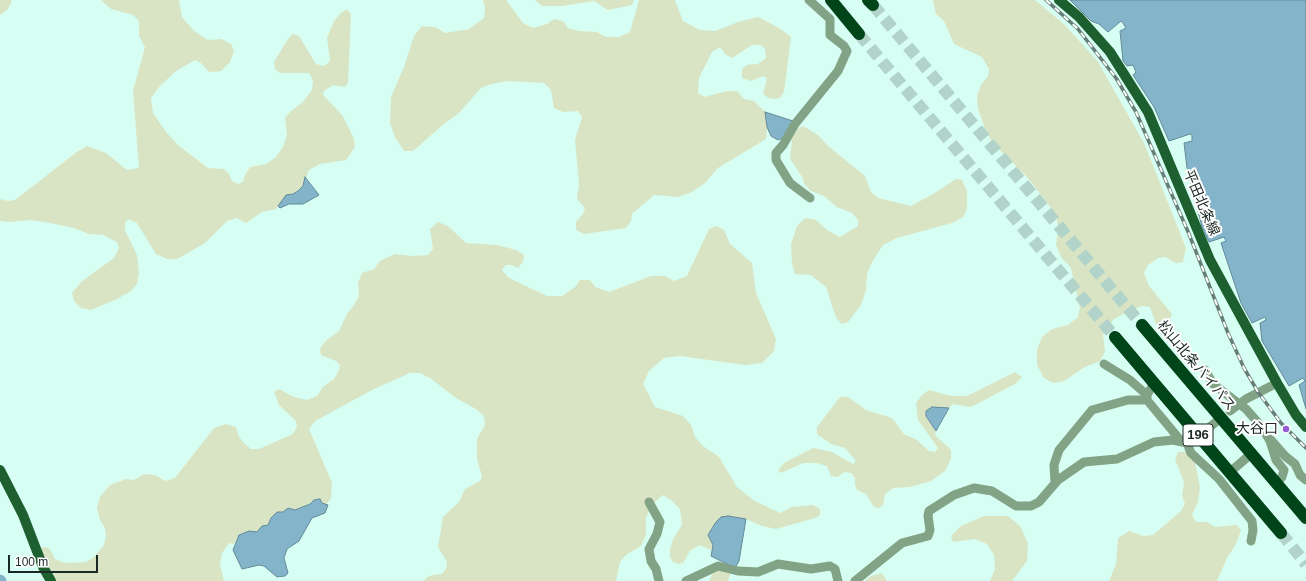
<!DOCTYPE html>
<html>
<head>
<meta charset="utf-8">
<style>
  body { margin:0 }
  #map { position:relative; width:1306px; height:581px; overflow:hidden; background:#d7fef2; font-family:Helvetica,sans-serif }
  canvas { display:block }
  .scale { position:absolute; left:8px; top:555px; width:90px; height:18px; box-sizing:border-box; border:2px solid #1a2925; border-top:0; padding-left:5px; font-size:12px; line-height:14px; white-space:nowrap; color:#1a2925; -webkit-text-stroke:3px #fff; paint-order:stroke }
</style>
</head>
<body>
<div id="map">
<canvas width="1306" height="581"></canvas>
<div class="scale">100 m</div>
</div>
<script>
const c = document.querySelector('canvas').getContext('2d');
c.lineJoin = 'round';
function fill(path, color) { c.fillStyle = color; c.fill(path, 'evenodd'); }
const shape = rows => new Path2D(rows.map(r => 'M' + r).join(''));
function stroke(path, color, width, dash) { c.strokeStyle = color; c.lineWidth = width; c.lineCap = dash ? 'butt' : 'round'; c.setLineDash(dash || []); c.stroke(path); }
function write(font, color, halo, rows, align = 'center') {
  c.font = font + ' Helvetica,"Noto Sans JP",sans-serif'; c.lineWidth = 4; c.setLineDash([]); c.textBaseline = 'middle'; c.strokeStyle = halo; c.fillStyle = color; for (const [text, x, y, turn = 0] of rows) {
    c.save(); c.translate(x, y); c.rotate((+turn || 0) * Math.PI / 180); c.textAlign = isNaN(turn) ? turn : align; if (halo) c.strokeText(text, 0, 0); c.fillText(text, 0, 0); c.restore();
  }
}
fill(shape([
  [0,0,11,0,11,3,7,10,0,15],
  [101,0,179,0,182,17,194,31,208,40,221,39,231,44,234,51,230,62,221,71,209,72,201,63,195,60,176,71,159,87,151,98,153,113,166,132,179,146,208,168,224,169,229,174,232,181,238,184,243,182,245,175,250,167,266,164,276,157,283,147,287,135,285,118,291,111,302,103,312,90,313,80,309,73,280,73,275,69,274,62,288,39,293,34,299,36,316,64,324,66,330,61,327,38,334,21,341,13,347,9,351,14,348,83,345,87,333,85,324,91,323,95,343,116,354,139,355,147,346,160,320,164,309,170,303,186,293,194,286,195,276,209,262,212,246,223,236,218,227,221,205,243,177,259,167,259,156,254,137,223,128,219,125,223,125,230,137,255,139,273,137,284,131,291,117,299,91,310,81,308,74,301,72,293,81,282,114,258,119,248,117,242,103,235,89,234,74,228,50,223,32,220,8,222,0,221,0,199,8,201,15,200,78,151,87,146,106,153,127,170,139,168,133,91,145,47,139,36,139,21,133,15,111,9],
  [483,0,506,0,523,23,533,28,547,24,554,19,563,21,568,28,579,31,597,32,606,37,619,37,630,32,639,0,675,0,683,21,700,30,715,31,738,22,758,17,779,28,791,37,784,92,780,98,774,99,768,98,763,93,767,79,764,76,751,81,742,78,742,69,747,65,758,64,766,58,765,49,761,45,752,45,732,58,725,54,720,47,712,52,699,78,698,93,704,97,727,91,737,91,744,99,754,101,765,112,767,127,766,139,718,168,705,183,692,192,678,197,654,195,632,214,631,221,626,228,584,234,576,230,576,222,583,214,585,208,577,199,579,184,575,140,582,117,578,111,563,112,554,108,551,90,544,83,508,81,491,84,481,88,458,114,446,122,421,144,413,151,404,151,395,137,390,123,391,97,404,67,414,36,422,26,435,27,445,33,469,29,484,18,485,7],
  [535,0,634,0,632,5,608,10,594,1,563,6,542,6],
  [933,0,1035,0,1065,25,1098,62,1144,143,1186,248,1183,262,1176,263,1165,257,1158,258,1148,265,1144,273,1149,286,1172,314,1168,323,1162,326,1156,324,1150,307,1142,306,1125,313,1114,319,1104,331,1103,335,1105,352,1100,361,1083,368,1064,381,1053,383,1044,378,1037,365,1037,350,1042,337,1052,329,1068,325,1078,317,1080,308,1071,268,1061,257,1056,245,1058,232,1057,216,1027,177,995,145,987,134,978,109,977,96,981,85,988,76,989,69,982,57,954,44,944,21,936,14],
  [803,126,818,135,828,146,865,176,871,192,878,198,911,206,933,194,956,179,962,180,967,191,967,208,963,217,952,223,897,238,883,245,872,262,867,274,866,290,861,305,848,322,842,324,836,318,826,287,811,275,795,274,792,263,791,244,797,226,805,218,816,220,827,230,840,237,858,226,858,220,852,213,837,207,824,196,811,191,804,184,803,178,790,159,792,139,798,129],
  [438,222,448,226,466,243,497,245,516,250,524,255,523,262,518,268,511,265,506,265,502,270,509,278,547,296,562,296,575,287,580,280,590,280,595,287,609,292,651,276,665,276,674,281,687,276,709,229,717,226,724,230,730,244,752,263,756,293,776,339,774,351,762,363,745,365,680,356,664,358,649,371,643,384,655,407,683,416,691,425,695,437,703,446,719,457,737,487,755,501,780,513,792,507,813,505,820,509,820,515,815,518,776,529,762,526,746,519,728,516,710,538,713,545,711,550,699,545,690,551,683,563,679,564,673,562,670,557,670,549,673,539,682,525,680,509,671,500,663,495,654,503,646,517,646,535,641,546,626,555,620,562,616,581,424,581,427,577,433,575,442,574,446,569,447,562,438,547,443,517,459,502,465,489,480,481,482,476,477,459,477,439,485,425,484,416,476,409,456,398,430,378,420,373,410,373,372,390,315,421,309,429,332,483,331,499,326,504,322,503,320,499,314,500,305,506,271,518,268,525,262,526,257,532,239,535,234,544,229,543,222,553,220,565,224,581,57,581,41,553,42,547,49,548,55,559,65,563,86,562,94,557,104,545,106,536,105,528,100,520,97,508,100,497,110,485,126,479,134,480,144,474,155,475,165,481,175,478,214,428,226,424,236,427,239,437,244,443,251,449,259,449,293,434,297,427,296,421,279,405,274,392,279,389,294,397,307,400,317,396,323,387,334,379,339,370,340,365,336,361,321,355,320,348,327,340,339,331,347,314,354,305,359,296,358,283,362,273,374,269,380,261,395,254,413,256,428,255,433,249,430,229],
  [1015,372,1022,377,1015,384,971,407,952,404,949,408,932,407,926,416,936,431,935,435,951,450,951,459,945,471,931,481,910,487,893,488,885,494,883,505,879,508,874,507,866,494,857,490,855,485,855,478,851,473,844,472,838,477,831,476,827,466,817,463,803,463,781,473,778,470,784,463,813,448,832,452,853,464,856,461,845,448,831,444,817,434,817,427,840,397,848,397,866,410,892,418,904,434,917,440,929,451,935,452,938,448,918,420,916,403,922,395,929,390,951,396,967,396],
  [1178,452,1186,452,1195,462,1200,488,1198,502,1192,515,1196,522,1207,522,1215,527,1237,525,1241,530,1236,544,1227,558,1217,581,1109,581,1116,564,1118,538,1129,531,1143,536,1153,535,1181,511,1185,504,1182,495,1184,482,1175,459],
  [984,516,1008,516,1020,526,1028,543,1027,561,1012,581,990,581,995,569,994,555,987,544,975,539,953,542,951,536,961,526],
  [719,561,732,568,728,581,709,581],
  [882,573,887,581,865,581,871,576]
]), '#d9e4c4');
const water = shape([
  [1070,0,1306,0,1306,409,1299,385,1305,381,1303,378,1289,386,1262,341,1260,323,1266,320,1265,317,1252,323,1241,303,1221,243,1226,241,1224,237,1209,242,1202,227,1187,168,1184,143,1192,141,1192,135,1190,134,1169,141,1154,107,1133,75,1136,72,1133,65,1127,66,1123,61,1120,31,1126,28,1123,23,1121,21,1108,32,1099,24,1091,21,1070,0],
  [765,112,793,121,785,137,778,140,771,136,767,127,765,112],
  [305,177,319,195,303,204,289,204,280,208,278,206,286,195,293,194,298,191,303,186,305,177],
  [932,407,949,408,936,431,926,416,926,411,932,407],
  [320,499,322,503,328,505,325,513,312,518,299,541,287,549,284,558,288,573,285,576,277,577,264,566,259,565,242,569,233,550,239,535,249,531,257,532,262,526,268,525,271,518,277,512,283,512,288,508,295,510,310,504,314,500,320,499],
  [728,516,746,519,739,561,735,568,711,556,713,545,708,535,716,522,721,517,728,516]
]);
fill(water, '#83b4c9');
stroke(water, '#648a98', 1);
stroke(shape([
  [0,580,1,581]
]), '#83b4c9', 11);
stroke(shape([
  [873,5,1142,325],
  [859,34,1115,337],
  [1281,533,1306,564]
]), '#b1d3c9', 12, [12, 6]);
stroke(shape([
  [809,0,830,19,830,35,844,46,847,51,838,71,795,124,783,145,776,153,776,160,790,183,810,198],
  [1104,364,1130,380,1147,395],
  [1205,370,1213,384,1246,409,1261,426,1270,441,1276,460,1284,470,1282,477,1276,483],
  [1154,383,1147,395,1147,400,1181,441],
  [1230,411,1246,399,1277,383],
  [1202,433,1216,422],
  [1271,440,1285,456,1295,464,1300,475,1306,480],
  [1187,443,1191,453,1219,479,1252,521,1253,530,1251,541],
  [1230,472,1251,454],
  [1055,483,1054,465,1059,450,1092,410,1128,400,1147,400],
  [649,502,660,522,657,534,649,549,651,561,656,569,659,581],
  [686,581,718,566,738,571,758,572,778,564,811,569,830,566,835,569,838,581],
  [855,581,902,543,928,536,930,530,928,516,929,511,954,495,974,488,992,491,1016,506,1031,506,1039,502,1058,480,1084,462,1117,459,1154,442,1173,440,1187,443,1190,441]
]), '#83a387', 9);
stroke(shape([
  [1059,0,1079,17,1110,52,1148,112,1210,260,1277,383,1296,415,1306,427],
  [0,470,23,515,43,567,51,581]
]), '#1d5f2f', 10);
stroke(shape([
  [831,0,859,34],
  [868,0,873,5],
  [1142,325,1306,518],
  [1115,337,1281,533]
]), '#004419', 12);
const rail = shape([
  [1046,0,1078,29,1116,78,1136,112,1189,234,1228,333,1244,368,1258,392,1281,423,1306,448]
]);
stroke(rail, '#667e77', 3.5);
stroke(rail, '#fff', 2, [6]);
for (const [x, y, r, color] of [
  [1286,429,4,"#955cd4"]
]) { const dot = new Path2D(); dot.arc(x, y, r, 0, 2 * Math.PI); c.fillStyle = color; c.fill(dot); stroke(dot, '#fff', 1.5); }
for (const [x, y, w] of [
  [1198,435,30]
]) { const box = new Path2D(); box.roundRect(x - w / 2, y - 11, w, 22, 3); c.fillStyle = '#fff'; c.fill(box); stroke(box, '#1a2925', 1); }
write('bold 13px', '#1a2925', null, [
  ["196",1198,435]
]);
write('14px', '#1a2925', '#fff', [
  ["平田北条線",1201,203,67],
  ["松山北条バイパス",1196,366,50]
]);
write('14px', '#1a2925', '#fff', [
  ["大谷口",1278,429]
], 'right');
</script>
</body>
</html>
